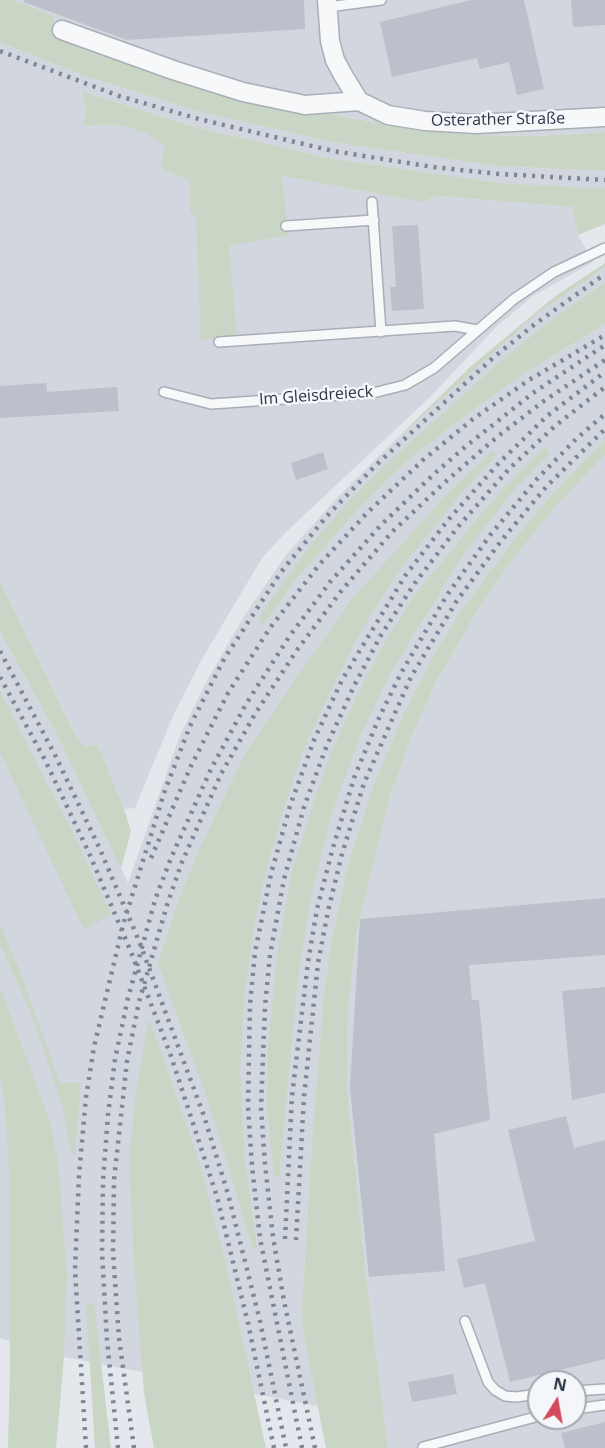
<!DOCTYPE html>
<html>
<head>
<meta charset="utf-8">
<style>
  body { margin:0 }
  #map { position:relative; width:605px; height:1448px; overflow:hidden; background:#e4e7ec; font-family:"Open Sans",sans-serif }
  canvas { display:block }
  .north { position:absolute; left:527px; top:1370px; width:60px; height:60px; box-sizing:border-box; background:#f4f6f9; border:2px solid #a4a8b1; border-radius:50%; rotate:11deg; font-size:16px; font-weight:700; line-height:24px; text-align:center; color:#2b3445 }
  .north::after { content:''; display:block; margin:auto; width:21px; height:27px; background:#d1495b; clip-path:polygon(50% 0,100% 100%,50% 72%,0 100%) }
</style>
</head>
<body>
<div id="map">
<canvas width="605" height="1448"></canvas>
<div class="north">N</div>
</div>
<script>
const c = document.querySelector('canvas').getContext('2d');
c.lineJoin = 'round';
function fill(path, color) { c.fillStyle = color; c.fill(path, 'evenodd'); }
const shape = rows => new Path2D(rows.map(r => 'M' + r).join(''));
function stroke(path, color, width, dash) { c.strokeStyle = color; c.lineWidth = width; c.lineCap = dash ? 'butt' : 'round'; c.setLineDash(dash || []); c.stroke(path); }
function write(font, color, halo, rows, align = 'center') {
  c.font = font + ' "Open Sans",sans-serif'; c.lineWidth = 5; c.setLineDash([]); c.textBaseline = 'middle'; c.strokeStyle = halo; c.fillStyle = color; for (const [text, x, y, turn = 0] of rows) {
    c.save(); c.translate(x, y); c.rotate((+turn || 0) * Math.PI / 180); c.textAlign = isNaN(turn) ? turn : align; if (halo) c.strokeText(text, 0, 0); c.fillText(text, 0, 0); c.restore();
  }
}
fill(shape([
  [14,0,605,0,605,132,537,136,474,135,411,129,302,108,160,71,53,31,53,16],
  [0,42,85,76,197,111,331,142,497,166,605,171,605,189,595,189,500,183,333,159,195,127,81,91,86,109,83,126,119,125,147,134,165,145,282,176,421,202,438,196,572,207,578,235,593,262,533,296,497,326,429,398,285,533,262,558,202,659,173,716,135,808,124,809,98,745,85,746,75,735,0,581],
  [605,267,605,282,590,292,304,553,283,584,262,625,294,582,338,532,374,493,410,459,465,416,525,373,605,324,605,440,555,491,518,534,463,608,390,747,372,789,348,864,332,938,324,992,312,1141,301,1322,318,1406,64,1357,0,1338,0,632,56,733,128,883,179,738,204,686,243,618,286,555,336,499,384,451,461,380,533,317],
  [605,455,605,1448,388,1448,366,1276,347,1087,348,1009,357,930,390,796,413,734,436,682,475,615,511,562,556,506],
  [539,1382,575,1382,575,1418,539,1418]
]), '#d2d6de');
fill(shape([
  [0,0,14,0,54,16,53,31,160,71,240,97,411,129,474,135,537,136,605,132,605,171,497,166,331,142,197,111,85,76,0,42],
  [81,91,195,127,333,159,500,183,605,189,605,224,578,235,572,207,438,196,421,202,282,176,288,235,229,246,237,336,201,340,196,218,190,210,190,181,161,168,165,145,147,134,119,125,83,126,86,109],
  [605,263,605,267,533,317,390,445,470,367,554,297],
  [605,282,605,324,525,373,465,416,410,459,374,493,338,532,294,582,262,626,259,617,304,553,346,504,381,469,500,362,549,322],
  [605,440,605,455,556,506,511,562,475,615,436,682,413,734,390,796,357,930,348,1009,347,1087,366,1276,388,1448,326,1448,301,1322,312,1141,324,992,332,938,348,864,372,789,406,709,435,653,463,608,518,534,555,491],
  [544,447,551,453,513,491,463,555,392,670,360,736,331,816,311,896,298,978,279,1176,274,1176,267,1107,268,1047,277,956,292,871,313,804,331,753,358,693,384,644,414,596,487,507],
  [493,451,497,455,460,495,398,572,359,634,326,700,302,754,281,818,267,866,254,926,244,998,240,1072,244,1154,257,1248,253,1248,207,1097,158,964,176,908,200,848,243,758,294,681,352,599,449,492],
  [0,581,75,735,85,746,98,745,124,809,131,831,121,869,56,733,0,632],
  [0,691,77,842,111,914,84,930,0,752],
  [0,924,21,974,60,1083,81,1083,75,1154,71,1153,63,1108,45,1053,26,1002,0,944],
  [0,987,50,1121,58,1163,67,1276,64,1357,56,1448,8,1448,10,1366,9,1170,5,1107,0,1076],
  [149,1018,197,1155,225,1260,266,1448,154,1448,144,1393,134,1262,129,1160,137,1084],
  [86,1304,94,1304,111,1448,95,1448]
]), '#c9d6c5');
fill(shape([
  [24,0,304,0,305,29,127,40,24,2],
  [471,0,524,0,544,89,517,95,509,62,480,69,477,58,392,77,380,22],
  [571,0,605,0,605,25,573,27],
  [418,225,424,309,392,311,390,287,396,287,392,226],
  [46,383,47,392,117,387,119,411,0,418,0,386],
  [323,452,328,469,296,480,291,463],
  [605,898,605,955,469,965,472,1000,479,1000,490,1120,434,1134,445,1271,369,1277,350,1087,360,919],
  [605,987,605,1093,572,1100,562,991],
  [566,1116,574,1148,605,1140,605,1359,510,1382,485,1283,464,1288,457,1259,535,1241,508,1130],
  [453,1374,457,1394,412,1402,408,1382],
  [605,1422,605,1448,565,1448,561,1433]
]), '#bbc0ca');
const service = shape([
  [328,7,381,0],
  [372,202,381,332],
  [286,226,374,220],
  [219,342,455,326,477,330],
  [164,392,211,404,373,393,405,385,434,368,514,299,554,272,605,248],
  [465,1321,488,1382,495,1390,505,1396,516,1397,539,1394],
  [575,1391,605,1389],
  [575,1409,605,1405],
  [423,1447,539,1416]
]);
const minor = shape([
  [327,0,330,41,335,60,343,75,359,101,388,115,425,121,476,124,605,117],
  [62,30,173,70,243,92,305,105,359,101]
]);
stroke(service, '#a9aeb7', 12);
stroke(minor, '#a9aeb7', 21);
stroke(service, '#f7f8fa', 9);
stroke(minor, '#f7f8fa', 18);
stroke(shape([
  [0,51,119,96,199,119,333,151,433,167,499,174,605,180],
  [0,651,55,755,99,847,139,941,204,1116,228,1194,260,1321,286,1448],
  [0,677,45,760,89,853,131,952,171,1056,217,1197,248,1323,274,1448],
  [151,858,191,766,228,693,270,628,319,565,367,513,423,460,473,419,529,380,605,335],
  [285,1239,292,1096,308,962,317,909,332,851,354,778,379,718,401,673,447,595,491,534,537,479,576,439,605,414],
  [296,1240,304,1097,318,963,328,911,342,854,364,783,411,677,456,602,501,541,546,487,605,429],
  [86,1448,75,1270,79,1175,86,1097,94,1047,123,925,164,793,190,726,224,659,281,572,326,517,376,465,494,357,535,324,605,274],
  [118,1448,107,1340,102,1252,103,1181,108,1115,115,1059,128,998,155,900,171,858,211,769,246,704,289,637,330,582,381,525,434,474,465,447,533,393,605,345],
  [134,1448,119,1338,113,1252,114,1180,127,1061,139,1002,167,905,182,862,221,774,255,714,297,650,342,590,392,532,444,483,497,437,544,401,605,360],
  [302,1448,260,1238,252,1166,248,1107,250,1005,255,952,271,874,290,806,314,740,342,680,405,576,448,520,498,464,547,416,605,372],
  [315,1448,284,1301,273,1237,265,1164,261,1108,265,1006,270,955,284,879,304,807,327,745,354,686,381,635,415,583,457,528,509,469,555,426,605,387]
]), '#7d8696', 4.5, [3, 6]);
write('16px', '#2b3445', '#f4f6f9', [
  ["Osterather Straße",498,120,-1],
  ["Im Gleisdreieck",316,396,-4]
]);
</script>
</body>
</html>
